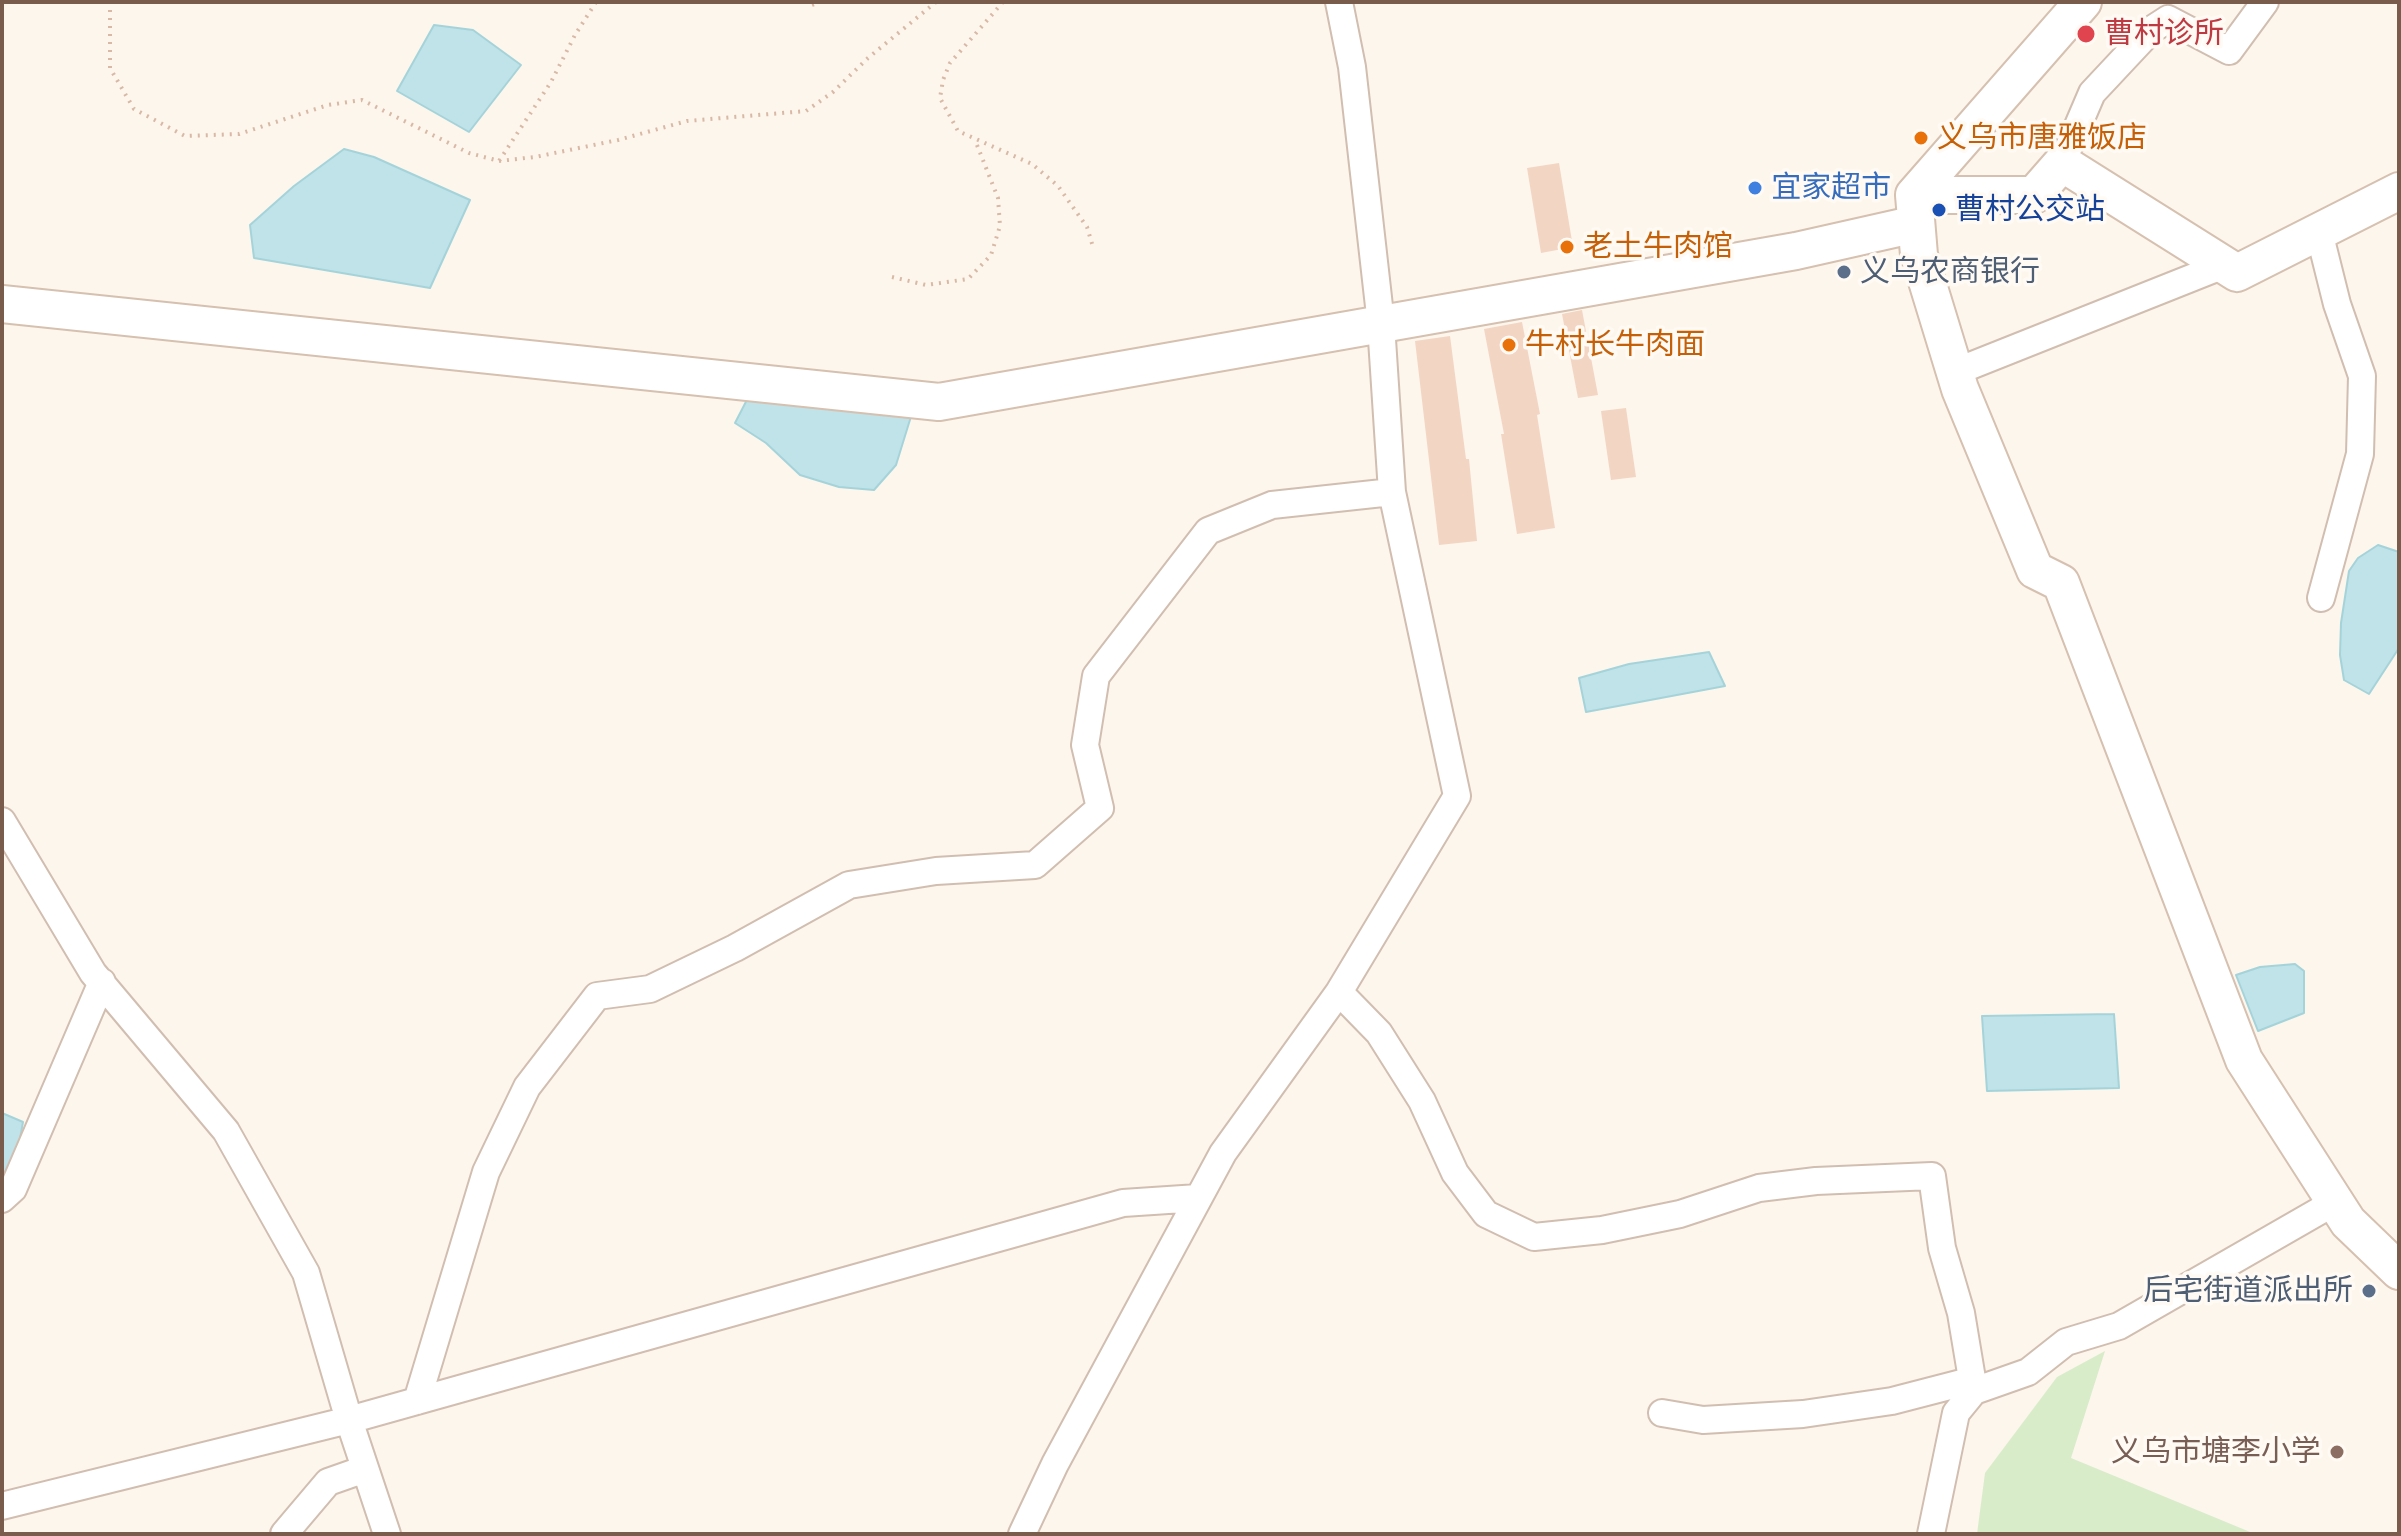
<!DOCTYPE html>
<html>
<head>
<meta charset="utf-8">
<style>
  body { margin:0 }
  #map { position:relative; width:2401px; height:1536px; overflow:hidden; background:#fdf6ec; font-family:"PT Sans Narrow",sans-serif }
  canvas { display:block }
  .frame { position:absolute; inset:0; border:4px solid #7a5c4d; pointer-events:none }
</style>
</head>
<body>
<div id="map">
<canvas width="2401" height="1536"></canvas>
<div class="frame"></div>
</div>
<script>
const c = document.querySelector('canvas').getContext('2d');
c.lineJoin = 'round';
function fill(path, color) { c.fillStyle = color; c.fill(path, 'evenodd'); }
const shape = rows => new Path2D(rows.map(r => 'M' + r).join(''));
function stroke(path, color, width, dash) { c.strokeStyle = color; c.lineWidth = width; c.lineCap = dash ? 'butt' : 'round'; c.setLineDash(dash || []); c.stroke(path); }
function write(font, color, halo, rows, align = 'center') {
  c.font = font + ' "PT Sans Narrow","Noto Sans SC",sans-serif'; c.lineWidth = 7; c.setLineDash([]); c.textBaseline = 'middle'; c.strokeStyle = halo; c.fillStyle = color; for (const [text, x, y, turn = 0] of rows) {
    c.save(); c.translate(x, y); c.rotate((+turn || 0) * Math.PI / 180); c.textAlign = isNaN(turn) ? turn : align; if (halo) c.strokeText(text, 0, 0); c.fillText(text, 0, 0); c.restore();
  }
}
fill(shape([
  [2105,1351,2071,1458,2255,1534,1977,1534,1985,1473,2057,1377]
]), '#d8ecc9');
const water = shape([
  [434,25,473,30,521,65,469,132,397,91,434,25],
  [344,149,374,157,470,200,430,288,254,258,250,225,294,186,344,149],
  [752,390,913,410,896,465,874,490,839,487,800,475,766,443,735,423,752,390],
  [2378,545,2399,552,2399,648,2369,694,2344,680,2340,655,2341,623,2349,571,2358,558,2378,545],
  [1709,652,1725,686,1586,712,1579,678,1629,664,1709,652],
  [2295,964,2304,971,2304,1013,2258,1031,2236,975,2260,967,2295,964],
  [2114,1014,2119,1088,1987,1091,1982,1016,2114,1014],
  [2,1113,23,1122,18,1150,2,1177,2,1113]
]);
fill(water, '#bfe3e8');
stroke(water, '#a5d3da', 2);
fill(shape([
  [1559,163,1573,247,1541,253,1527,168],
  [1582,310,1598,395,1578,398,1562,314],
  [1522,322,1540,414,1537,415,1555,528,1517,534,1501,434,1504,434,1484,329],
  [1450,336,1466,459,1469,459,1477,541,1439,545,1415,341],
  [1626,408,1636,477,1611,480,1601,411]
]), '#f3d5c3');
const street = shape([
  [1339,2,1352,67,1381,324,1392,492],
  [2062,163,2092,93,2151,30,2168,19,2229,51,2265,2],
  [2319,232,2337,304,2362,376,2360,454,2321,598],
  [1955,372,2224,265],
  [2,821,93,973,226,1131,306,1273,349,1420,387,1534],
  [2,1199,13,1189,102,982],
  [417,1401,486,1172,527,1087,597,996,650,989,735,948,849,885,936,871,1035,865,1100,808,1085,745,1096,676,1208,531,1272,505,1392,492,1457,796,1339,992],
  [1662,1413,1703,1420,1803,1414,1892,1401,1973,1380],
  [2,1506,349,1420,1123,1203,1198,1198],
  [284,1534,328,1482,365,1469],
  [1022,1534,1055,1464,1223,1153,1339,992,1379,1033,1422,1101,1455,1173,1486,1214,1534,1237,1602,1230,1680,1214,1759,1188,1816,1181,1932,1176,1942,1248,1961,1313,1974,1391,2028,1372,2066,1342,2119,1326,2335,1202],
  [1931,1534,1956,1413,1974,1391]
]);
const secondary = shape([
  [2083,2,1914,195,1919,255,1960,389,2035,570,2061,583,2244,1060,2348,1222,2399,1271],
  [1914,195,2034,195,2062,163,2237,273,2399,191],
  [2,304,939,402,1796,251,1916,224]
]);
stroke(street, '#d1beb0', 30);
stroke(secondary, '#d6c0b0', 40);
stroke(shape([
  [110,2,110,68,134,109,185,136,239,134,328,105,362,100,469,153,499,161,551,82,575,35,596,2],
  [1003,2,950,63,943,80,940,98,958,131,1032,164,1058,186,1087,227,1093,247],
  [812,5,820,2],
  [499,161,535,157,618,140,687,121,806,111,833,92,868,58,936,2],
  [892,277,926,285,968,279,991,255,1000,226,998,198,975,140]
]), '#d9b8a5', 4, [2, 6]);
stroke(street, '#fff', 26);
stroke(secondary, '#fff', 36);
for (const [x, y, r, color] of [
  [2086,34,10,"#e0444e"],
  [1921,138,8,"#e8710a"],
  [1755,188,8,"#3f7fe0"],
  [1939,210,8,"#1a4fb4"],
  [1567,247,8,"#e8710a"],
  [1844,272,8,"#5c6f8a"],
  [1509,345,8,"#e8710a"],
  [2369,1291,8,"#5c6f8a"],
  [2337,1452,8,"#8d6e63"]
]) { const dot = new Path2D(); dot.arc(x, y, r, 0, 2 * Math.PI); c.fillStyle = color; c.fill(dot); stroke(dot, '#fffaf3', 3); }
write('30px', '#be3a42', '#fffaf3', [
  ["曹村诊所",2104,34]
], 'left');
write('30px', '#c56008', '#fffaf3', [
  ["义乌市唐雅饭店",1937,138],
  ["老土牛肉馆",1583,247],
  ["牛村长牛肉面",1525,345]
], 'left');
write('30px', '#366cbe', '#fffaf3', [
  ["宜家超市",1771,188]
], 'left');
write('30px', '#164399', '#fffaf3', [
  ["曹村公交站",1955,210]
], 'left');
write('30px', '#4e5e75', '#fffaf3', [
  ["义乌农商银行",1860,272],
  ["后宅街道派出所",2353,1291,"right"]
], 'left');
write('30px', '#785e54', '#fffaf3', [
  ["义乌市塘李小学",2321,1452]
], 'right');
</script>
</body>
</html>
